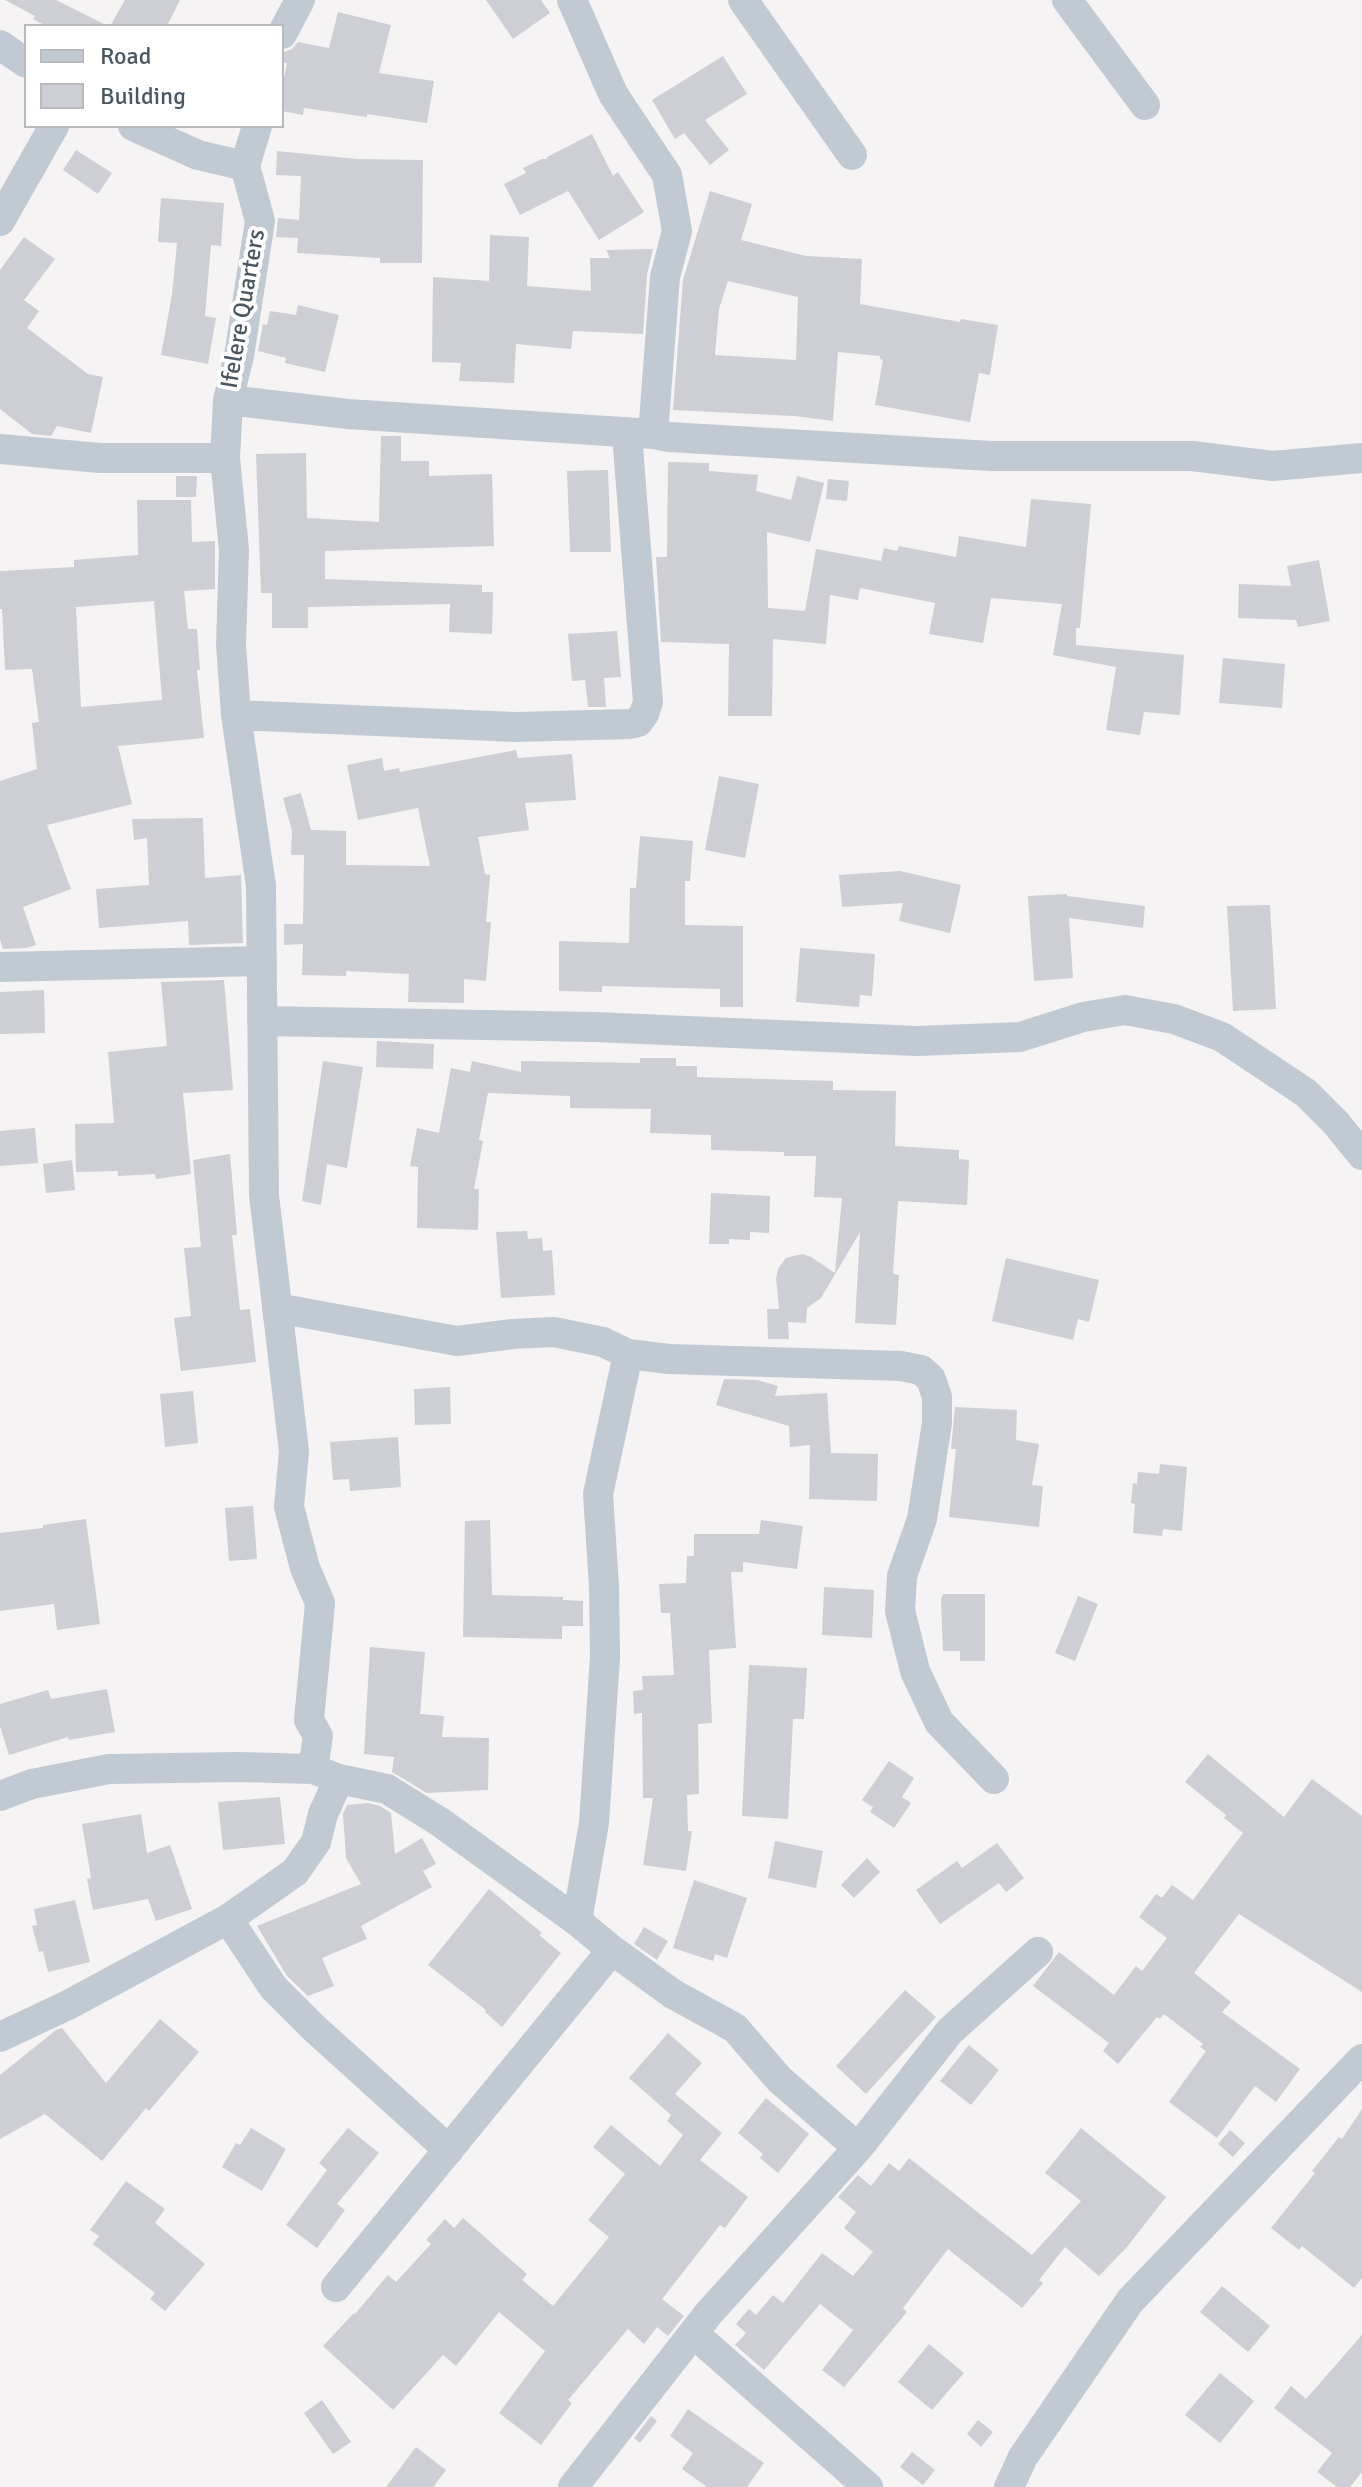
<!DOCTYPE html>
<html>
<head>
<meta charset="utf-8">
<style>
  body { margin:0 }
  #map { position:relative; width:1362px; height:2487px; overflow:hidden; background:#f5f3f3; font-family:Signika,sans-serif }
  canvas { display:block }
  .legend { position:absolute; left:24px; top:24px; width:260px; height:104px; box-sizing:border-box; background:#fff; border:2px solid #b7bbc0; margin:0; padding:10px 14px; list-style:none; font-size:24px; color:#4a5661 }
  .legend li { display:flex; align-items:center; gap:16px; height:40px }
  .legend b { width:40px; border:2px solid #b7bbc0 }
</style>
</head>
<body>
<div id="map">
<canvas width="1362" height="2487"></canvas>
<ul class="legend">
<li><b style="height:10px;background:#c1cad2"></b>Road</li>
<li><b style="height:22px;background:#cdcfd5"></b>Building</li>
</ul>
</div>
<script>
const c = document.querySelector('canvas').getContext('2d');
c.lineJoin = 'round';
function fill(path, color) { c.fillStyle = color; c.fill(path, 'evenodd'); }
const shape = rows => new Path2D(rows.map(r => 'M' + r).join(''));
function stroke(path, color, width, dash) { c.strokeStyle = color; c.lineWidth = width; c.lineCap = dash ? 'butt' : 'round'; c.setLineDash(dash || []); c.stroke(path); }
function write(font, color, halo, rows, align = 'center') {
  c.font = font + ' Signika,sans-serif'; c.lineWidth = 8; c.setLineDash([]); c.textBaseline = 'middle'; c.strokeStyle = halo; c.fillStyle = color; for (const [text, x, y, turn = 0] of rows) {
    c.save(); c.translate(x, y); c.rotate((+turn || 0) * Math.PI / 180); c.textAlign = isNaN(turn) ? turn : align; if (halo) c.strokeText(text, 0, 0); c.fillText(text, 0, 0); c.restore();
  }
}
fill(shape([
  [5,0,56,0,108,26,46,26,33,19,35,16],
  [125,0,180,0,167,26,110,26],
  [486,0,541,0,550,13,513,39],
  [338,12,391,25,379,73,434,81,427,123,367,114,367,117,304,108,303,115,282,111,282,88,287,63,282,62,284,52,292,49,298,42,329,48],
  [723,56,747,94,705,120,729,150,710,165,684,133,675,139,652,100],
  [592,134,613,176,618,172,644,212,599,240,568,191,520,215,504,184,526,173,523,168,542,159,547,159,547,157],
  [76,150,112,173,98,194,63,170],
  [277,151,357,159,423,160,422,263,380,263,380,258,297,253,298,238,276,237,278,218,299,220,301,176,276,175],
  [710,191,752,204,741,240,806,256,862,259,860,304,960,322,961,319,998,325,990,375,979,373,970,422,875,405,883,360,880,359,880,356,838,352,833,421,794,416,673,410,683,280],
  [728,281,798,297,796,360,715,355,719,309],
  [161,198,224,203,221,246,211,245,205,316,216,318,208,364,161,355,172,295,177,243,158,242],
  [490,235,529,237,527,286,591,291,590,258,610,258,606,250,653,249,647,275,643,334,573,331,571,349,516,344,514,383,459,381,461,363,432,362,433,277,489,281],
  [24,237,55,259,24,300,39,311,27,328,88,374,103,377,91,433,57,426,51,436,32,434,0,409,0,270],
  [298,305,339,315,325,372,285,363,286,358,258,351,263,324,267,325,270,311,296,315],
  [381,436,401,436,401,461,429,461,429,476,492,474,494,546,325,551,325,579,482,585,482,592,493,592,492,634,449,632,450,604,308,607,308,628,272,628,272,593,261,593,256,454,306,453,307,518,379,522],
  [668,462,709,463,709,471,758,475,756,491,791,500,797,476,824,483,810,542,767,532,768,608,805,611,816,549,881,561,884,548,897,551,899,546,956,557,959,536,1026,547,1031,499,1091,504,1080,628,1076,628,1076,645,1184,655,1180,715,1144,712,1140,735,1106,730,1116,667,1053,655,1062,604,991,598,983,643,929,634,935,603,860,588,858,600,830,595,826,644,773,639,772,716,728,716,729,644,661,642,656,557,667,557],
  [608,470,611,552,570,552,567,471],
  [176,476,197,476,196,497,176,497],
  [828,479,849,481,847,501,826,499],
  [137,500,191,500,192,542,215,541,215,589,184,591,188,629,197,629,200,670,197,670,204,738,118,746,132,804,47,825,71,889,23,907,36,945,26,948,3,949,0,939,0,781,37,769,32,723,39,722,32,669,5,670,2,609,0,609,0,571,74,567,74,560,138,555],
  [154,601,162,700,81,707,76,607],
  [1319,560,1330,621,1298,627,1296,620,1238,618,1239,584,1291,586,1287,566],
  [617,631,621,677,604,678,606,707,588,707,585,680,572,681,568,634],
  [1223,658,1285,664,1282,708,1219,703],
  [516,750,518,758,572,754,576,800,525,803,529,830,478,837,485,874,490,875,486,922,491,922,486,981,464,979,464,1003,408,1002,409,974,346,971,346,976,302,975,303,944,284,945,284,924,303,924,304,855,291,855,292,831,283,798,301,793,311,830,346,831,346,865,430,866,418,808,358,820,347,765,382,758,384,771,399,768,400,772],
  [719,776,759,784,745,858,705,850],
  [203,818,205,878,241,875,243,943,189,945,188,921,99,928,96,889,149,885,147,838,134,840,132,819],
  [640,836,693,841,690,881,685,881,685,925,743,926,743,1007,720,1007,720,989,602,986,602,992,559,991,559,941,629,943,630,888,636,888],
  [900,871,961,885,950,933,899,921,903,903,842,907,839,875],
  [1067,894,1067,896,1145,906,1143,928,1069,918,1073,978,1034,981,1028,896],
  [1270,905,1276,1009,1233,1011,1227,906],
  [800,948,875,954,872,996,860,995,859,1007,796,1002],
  [224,980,233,1090,183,1093,191,1174,156,1179,155,1174,118,1176,118,1171,76,1172,75,1124,114,1123,108,1052,167,1046,161,982],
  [44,990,45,1033,0,1034,0,992],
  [377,1041,434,1044,433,1069,376,1067],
  [640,1058,676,1058,676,1066,697,1066,697,1077,833,1081,833,1090,896,1091,895,1146,959,1150,959,1159,969,1160,967,1205,898,1201,893,1274,899,1275,896,1325,855,1323,860,1232,821,1298,807,1308,806,1323,788,1322,789,1339,768,1339,767,1309,779,1309,776,1278,778,1269,786,1258,802,1254,811,1257,835,1273,842,1198,814,1197,816,1156,784,1156,784,1152,711,1150,711,1135,650,1133,651,1109,570,1108,570,1096,488,1093,479,1140,483,1141,474,1189,479,1189,478,1230,417,1228,418,1167,410,1166,417,1128,439,1133,451,1068,470,1072,472,1061,521,1072,521,1061,640,1063],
  [323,1061,363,1067,347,1168,327,1164,321,1205,302,1201],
  [35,1128,38,1163,0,1166,0,1131],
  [230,1154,237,1235,232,1235,240,1310,250,1309,256,1362,181,1371,174,1318,191,1316,184,1248,201,1247,193,1160],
  [72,1160,75,1190,46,1193,43,1164],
  [711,1193,770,1196,769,1233,750,1232,750,1240,729,1239,729,1244,709,1244],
  [527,1231,528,1239,542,1238,543,1251,552,1250,555,1295,501,1298,496,1232],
  [1006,1258,1099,1280,1089,1322,1078,1319,1073,1340,992,1321],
  [724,1379,757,1380,778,1386,775,1396,827,1393,831,1453,878,1454,877,1501,809,1499,810,1445,790,1447,789,1426,716,1405],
  [450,1387,451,1424,415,1425,414,1389],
  [193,1391,198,1443,165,1447,160,1394],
  [955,1407,1017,1410,1016,1440,1039,1444,1032,1485,1043,1486,1039,1527,949,1517,956,1449,951,1449],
  [398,1437,401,1487,350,1491,349,1479,333,1480,330,1442],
  [1160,1464,1187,1467,1182,1531,1163,1529,1162,1536,1133,1533,1135,1504,1131,1503,1133,1483,1137,1484,1138,1472,1159,1474],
  [253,1506,257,1559,229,1561,225,1508],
  [86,1519,100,1624,57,1630,54,1604,0,1611,0,1533,43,1528,43,1525],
  [490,1520,492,1595,563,1597,563,1600,583,1601,583,1626,562,1626,562,1639,463,1637,465,1521],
  [761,1520,803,1526,797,1569,743,1562,743,1572,731,1572,736,1648,709,1650,712,1723,698,1724,699,1794,687,1795,688,1831,692,1831,686,1871,643,1865,653,1798,643,1798,642,1713,634,1714,633,1691,643,1690,642,1676,674,1675,670,1613,661,1613,659,1584,686,1583,687,1556,694,1556,694,1534,759,1534],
  [824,1587,874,1590,872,1638,822,1635],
  [943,1594,985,1594,985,1661,960,1661,960,1651,943,1651,941,1600],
  [1078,1596,1098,1604,1075,1661,1055,1653],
  [370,1647,425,1652,420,1714,444,1716,442,1737,489,1738,488,1790,427,1793,392,1772,394,1757,364,1754],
  [749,1665,807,1668,804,1719,793,1719,788,1819,742,1816],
  [107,1689,115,1732,69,1740,68,1737,9,1755,0,1726,0,1704,48,1690,51,1699],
  [1208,1754,1284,1817,1312,1779,1362,1816,1362,1992,1239,1914,1194,1973,1231,2002,1222,2012,1300,2069,1276,2102,1255,2086,1217,2138,1169,2102,1206,2051,1200,2047,1203,2044,1164,2014,1160,2019,1157,2017,1118,2064,1103,2051,1109,2043,1033,1986,1059,1952,1114,1995,1136,1966,1142,1971,1167,1938,1139,1917,1156,1894,1162,1898,1172,1885,1193,1900,1243,1833,1224,1818,1226,1815,1185,1782],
  [889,1761,914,1778,902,1797,911,1803,894,1828,870,1812,873,1807,862,1800],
  [280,1797,285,1844,223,1850,218,1802],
  [368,1803,380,1806,391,1813,395,1854,422,1838,436,1864,423,1871,432,1887,361,1926,367,1939,322,1958,334,1986,308,1996,287,1976,257,1926,361,1884,346,1858,343,1814,347,1805],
  [141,1814,147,1853,170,1845,192,1909,156,1921,148,1899,93,1910,87,1879,91,1878,82,1824],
  [775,1841,823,1851,816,1888,768,1878],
  [997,1843,1024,1878,1006,1892,999,1883,940,1924,916,1890,957,1861,962,1868],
  [867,1858,880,1872,854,1898,841,1885],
  [694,1880,747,1898,727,1958,715,1954,713,1961,673,1948],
  [489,1889,542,1933,539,1935,561,1953,502,2027,485,2012,486,2010,428,1965],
  [75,1900,90,1962,48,1972,43,1951,39,1952,32,1926,37,1925,34,1909],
  [644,1927,668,1941,657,1960,634,1944],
  [905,1990,936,2017,866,2094,836,2066],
  [160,2019,199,2052,149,2111,146,2108,102,2161,45,2114,0,2139,0,2075,56,2030,62,2028,106,2083],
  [668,2033,702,2063,675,2094,722,2133,700,2160,748,2197,725,2228,720,2225,662,2299,684,2316,668,2336,657,2327,644,2344,628,2329,568,2400,572,2403,541,2445,499,2413,545,2351,499,2312,456,2366,443,2355,393,2410,323,2346,354,2313,355,2314,388,2275,396,2282,431,2244,426,2240,445,2219,454,2228,463,2218,527,2274,522,2280,553,2306,609,2237,588,2220,625,2174,593,2147,611,2125,660,2166,683,2135,667,2121,671,2115,629,2078],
  [969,2045,999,2070,971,2105,940,2081],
  [766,2098,809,2134,778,2173,760,2158,763,2154,738,2133],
  [1362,2109,1362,2278,1354,2288,1302,2246,1299,2250,1271,2228,1315,2173,1312,2171,1339,2137,1342,2139],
  [251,2128,286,2149,262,2191,222,2167,236,2143,240,2145],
  [348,2128,379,2153,337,2204,345,2210,317,2248,286,2225,327,2170,319,2163],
  [1081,2128,1166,2197,1127,2247,1099,2276,1065,2247,1039,2280,1043,2283,1022,2308,948,2249,903,2308,907,2312,844,2387,822,2370,853,2330,820,2304,764,2370,735,2345,746,2333,736,2324,749,2309,756,2315,773,2295,783,2303,822,2253,853,2276,873,2252,844,2228,856,2212,838,2197,858,2175,871,2186,889,2163,899,2171,909,2158,1032,2255,1081,2201,1045,2173],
  [1230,2130,1245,2143,1233,2157,1218,2144],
  [126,2181,165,2209,155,2223,205,2264,165,2311,150,2299,155,2293,93,2244,99,2236,90,2230],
  [1222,2286,1270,2326,1248,2352,1200,2312],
  [1362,2335,1362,2472,1350,2487,1337,2487,1317,2472,1332,2453,1274,2408,1291,2386,1306,2399],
  [929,2344,964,2373,932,2410,898,2382],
  [1220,2373,1254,2401,1220,2443,1185,2415],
  [322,2400,351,2442,333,2454,304,2413],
  [688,2409,764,2463,747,2487,707,2487,682,2469,693,2453,670,2436],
  [651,2416,657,2421,640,2443,634,2438],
  [978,2420,993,2432,981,2447,967,2434],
  [416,2447,446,2470,433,2487,386,2487],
  [912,2452,935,2470,923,2485,900,2467]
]), '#cdcfd5');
stroke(shape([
  [572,0,613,94,667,175,677,231,665,277,653,434],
  [743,0,852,155],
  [1067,0,1145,105],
  [282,34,300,0],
  [0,45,26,63],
  [133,126,198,155,245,166],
  [257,126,245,166,260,221,239,356,228,400,225,458,234,550,231,644,236,715,261,886,264,1195,294,1451,289,1507,305,1568,320,1603,309,1720,318,1736,313,1769,339,1779,387,1789,440,1822,577,1921,612,1950,673,1994,735,2028,779,2079,858,2148],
  [0,221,54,126],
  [228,400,348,414,653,434,669,437,991,456,1192,456,1273,466,1362,458],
  [0,449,100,458,225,458],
  [236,715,515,727,630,724,638,722,644,714,648,702,627,434],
  [0,967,262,961],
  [262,1021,595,1027,917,1041,1020,1037,1083,1017,1125,1010,1174,1019,1222,1037,1306,1093,1336,1123,1362,1155],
  [277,1308,457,1341,513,1334,554,1332,603,1342,628,1354,669,1359,901,1366,921,1370,931,1379,937,1397,937,1423,922,1519,902,1576,900,1611,915,1671,939,1722,994,1779],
  [0,1796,32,1784,109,1769,239,1767,313,1769],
  [228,1919,273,1987,313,2027,449,2150],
  [577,1921,594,1823,605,1657,604,1586,598,1494,628,1354],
  [0,2037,68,2005,228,1919,295,1872,316,1842,323,1814,339,1779],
  [336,2287,612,1950],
  [693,2333,868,2487],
  [573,2487,709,2313,858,2148,950,2031,1038,1952],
  [1009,2487,1023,2457,1130,2301,1362,2059]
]), '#c1cad2', 30);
write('24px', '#4a5661', '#fff', [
  ["Ifelere Quarters",244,309,-80]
]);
</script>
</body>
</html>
